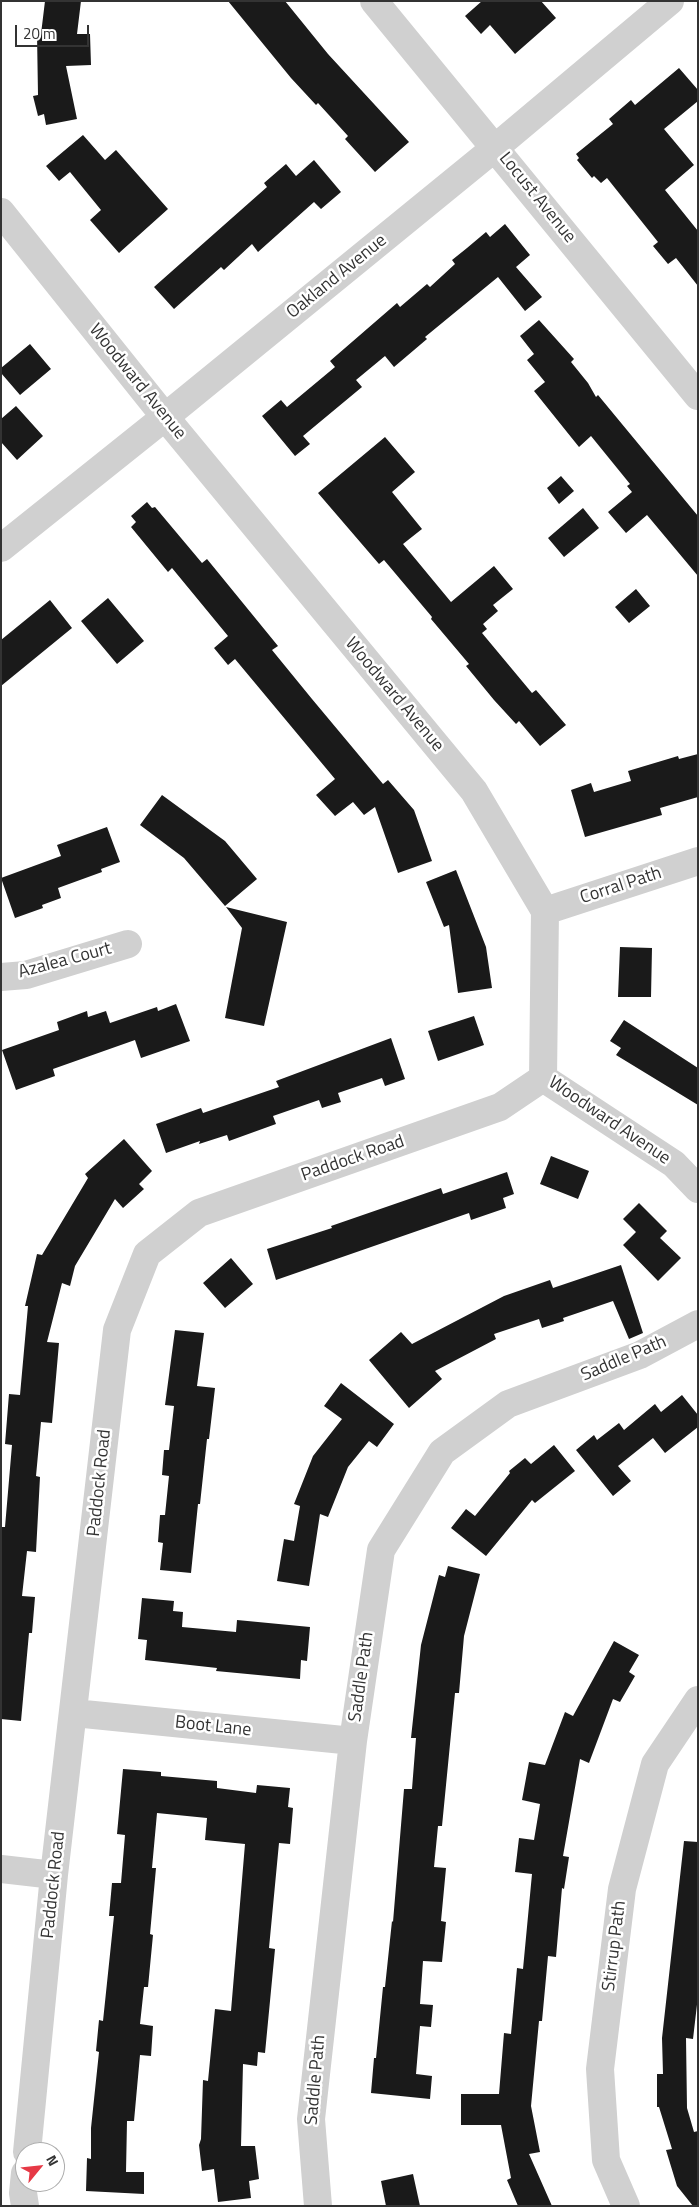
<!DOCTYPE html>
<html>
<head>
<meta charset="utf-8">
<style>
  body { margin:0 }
  #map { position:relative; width:699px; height:2207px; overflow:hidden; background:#fff; font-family:"Titillium Web",sans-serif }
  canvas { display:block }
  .frame { position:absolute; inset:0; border:2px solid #333; pointer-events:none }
  .north { position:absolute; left:15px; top:2142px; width:50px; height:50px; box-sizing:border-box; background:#fff; border:1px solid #adadad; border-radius:50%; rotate:62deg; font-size:14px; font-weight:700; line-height:20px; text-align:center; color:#333 }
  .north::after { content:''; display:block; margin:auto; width:18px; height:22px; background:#e63946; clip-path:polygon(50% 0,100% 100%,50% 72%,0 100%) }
  .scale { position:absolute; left:15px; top:25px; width:74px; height:22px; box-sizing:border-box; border:2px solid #333; border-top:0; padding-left:6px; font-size:15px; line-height:18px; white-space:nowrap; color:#333; -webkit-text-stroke:4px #fff; paint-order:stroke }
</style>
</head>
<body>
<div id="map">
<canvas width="699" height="2207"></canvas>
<div class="frame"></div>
<div class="north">N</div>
<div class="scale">20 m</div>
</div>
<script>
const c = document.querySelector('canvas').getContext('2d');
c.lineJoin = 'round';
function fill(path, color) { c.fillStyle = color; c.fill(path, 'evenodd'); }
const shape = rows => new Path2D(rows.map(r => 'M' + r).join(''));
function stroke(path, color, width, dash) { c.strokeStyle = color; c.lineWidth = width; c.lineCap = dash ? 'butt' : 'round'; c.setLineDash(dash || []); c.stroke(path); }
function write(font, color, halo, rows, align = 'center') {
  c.font = font + ' "Titillium Web",sans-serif'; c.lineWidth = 5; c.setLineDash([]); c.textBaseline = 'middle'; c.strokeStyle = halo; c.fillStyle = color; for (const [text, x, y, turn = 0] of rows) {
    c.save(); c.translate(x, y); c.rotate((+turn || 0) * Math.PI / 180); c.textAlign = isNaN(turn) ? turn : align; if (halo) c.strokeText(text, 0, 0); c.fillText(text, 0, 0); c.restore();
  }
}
fill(shape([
  [45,1,81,1,77,34,90,34,91,65,66,66,77,119,46,125,44,114,38,116,33,96,38,95,37,34,41,34],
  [228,1,285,1,328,54,409,142,375,172,345,139,348,136,318,103,316,105,291,78],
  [482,1,541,1,556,18,515,54,490,25,481,34,465,16],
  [679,68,698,90,698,101,664,129,694,165,665,190,698,231,698,286,676,258,668,264,653,246,658,242,607,178,601,183,594,176,592,178,577,160,579,158,576,154,613,124,609,119,631,100,635,105],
  [83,135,105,160,116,150,168,209,119,253,90,220,101,210,70,172,59,181,46,166],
  [314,160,341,192,321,209,314,202,258,252,252,244,224,270,221,267,174,309,154,287,267,187,264,183,286,164,296,176],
  [505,224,530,255,516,267,542,297,525,311,498,277,425,337,427,339,394,367,385,356,356,380,362,387,303,436,310,444,295,456,262,416,281,400,287,407,335,367,330,361,397,303,400,307,427,284,430,287,455,264,452,260,467,248,486,232,490,237],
  [539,320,574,359,571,362,588,383,596,397,598,395,698,516,698,576,647,515,626,533,608,512,632,492,627,486,630,484,591,436,579,447,534,391,545,382,527,360,534,354,520,336],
  [30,344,51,369,20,395,1,373,1,368],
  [16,406,43,436,17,460,1,442,1,419],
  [385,437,415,472,392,492,422,529,403,544,451,602,494,566,513,589,493,605,498,611,483,624,487,629,482,633,532,693,536,690,566,725,540,746,519,721,516,724,494,700,466,666,469,664,431,619,432,617,384,560,379,564,318,493],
  [561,476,574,491,559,504,547,488],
  [147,502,152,508,155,507,202,563,207,559,278,646,272,650,312,699,383,784,388,780,414,810,432,861,398,873,375,807,364,815,353,802,335,816,316,795,335,779,235,659,228,665,214,648,228,636,172,568,168,572,131,527,136,522,131,516],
  [583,508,599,528,564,557,548,538],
  [636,589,650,606,629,623,615,607],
  [108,598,144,641,117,664,81,621],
  [50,600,72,628,1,686,1,640],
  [698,754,698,797,660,808,662,815,585,837,571,790,591,783,594,792,631,781,628,771,678,756,679,759],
  [162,795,225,841,257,879,225,906,184,858,140,825],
  [107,827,120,862,101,869,102,872,58,888,61,898,42,905,43,908,15,918,1,878,61,856,57,845],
  [456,870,486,947,492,988,458,993,449,925,444,927,426,882],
  [226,907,287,922,264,1026,225,1018,242,928],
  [620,947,652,948,651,997,618,997],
  [176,1004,190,1041,141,1058,135,1040,53,1069,55,1076,16,1090,2,1050,59,1030,57,1022,87,1011,88,1017,106,1011,110,1023,157,1007,158,1011],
  [474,1016,484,1045,438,1061,428,1031],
  [624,1020,698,1068,698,1105,616,1055,621,1048,610,1041],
  [391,1038,405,1079,385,1086,382,1078,338,1093,341,1102,322,1108,319,1100,273,1116,276,1124,229,1141,227,1135,199,1144,200,1141,166,1153,156,1124,201,1108,203,1113,279,1087,276,1081],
  [124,1139,152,1171,139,1184,144,1189,123,1208,115,1199,75,1266,70,1286,62,1283,47,1342,59,1343,52,1423,41,1422,36,1476,40,1477,36,1552,27,1551,22,1596,35,1597,32,1633,29,1633,21,1721,1,1719,1,1527,5,1527,12,1445,5,1444,9,1394,20,1395,28,1306,25,1306,37,1254,42,1255,88,1178,85,1174],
  [551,1156,589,1171,578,1199,540,1184],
  [507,1172,514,1194,503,1198,506,1208,471,1220,469,1213,276,1280,267,1249,332,1228,331,1226,441,1188,443,1194],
  [639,1203,667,1231,660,1238,681,1258,658,1281,623,1245,636,1232,623,1219],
  [231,1258,253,1284,225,1308,203,1283],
  [621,1265,643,1333,629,1339,613,1301,563,1318,564,1321,542,1328,539,1319,494,1334,496,1339,435,1371,442,1379,409,1408,369,1360,401,1332,412,1344,504,1296,550,1280,553,1288],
  [175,1330,204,1333,197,1386,215,1388,209,1439,207,1439,200,1504,198,1504,191,1573,160,1570,163,1543,158,1542,160,1515,165,1515,169,1476,162,1475,164,1450,169,1450,174,1406,165,1405],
  [341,1383,394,1424,377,1447,369,1441,348,1467,328,1517,320,1514,309,1586,277,1581,284,1539,294,1541,300,1506,294,1504,313,1456,342,1419,324,1406],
  [682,1395,698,1415,698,1427,665,1453,653,1438,618,1466,631,1481,613,1496,576,1450,594,1435,597,1440,619,1423,624,1430,655,1404,661,1412],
  [554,1445,575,1471,535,1503,532,1500,486,1556,451,1528,466,1509,475,1516,510,1473,509,1471,525,1458,531,1464],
  [448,1566,480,1574,464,1636,459,1693,455,1693,442,1826,438,1826,434,1867,446,1868,441,1921,446,1922,442,1962,423,1961,420,2004,433,2005,431,2027,420,2026,416,2074,432,2076,430,2099,371,2093,374,2058,376,2058,383,1987,385,1987,392,1921,393,1922,404,1789,412,1789,416,1738,411,1738,421,1645,439,1575,445,1577],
  [142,1598,174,1601,173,1611,183,1612,182,1627,236,1632,237,1620,310,1627,307,1661,301,1660,300,1679,216,1671,217,1668,145,1660,147,1640,138,1639],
  [614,1641,639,1655,629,1672,635,1676,620,1702,613,1699,589,1763,580,1759,563,1856,569,1857,564,1889,562,1888,556,1957,548,1956,542,2021,539,2021,531,2106,540,2152,529,2154,552,2206,518,2206,507,2180,511,2178,501,2125,461,2125,461,2094,499,2094,504,2033,511,2034,517,1968,523,1969,532,1874,515,1872,519,1838,534,1840,540,1804,522,1800,529,1762,545,1765,565,1712,573,1716],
  [123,1769,161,1772,161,1776,217,1781,217,1788,256,1793,257,1785,290,1788,288,1807,293,1808,290,1844,279,1843,269,1948,275,1949,265,2053,258,2052,257,2066,243,2064,241,2146,255,2146,259,2179,249,2181,251,2198,218,2202,214,2169,202,2171,199,2145,201,2139,203,2080,208,2081,215,2009,231,2011,245,1844,205,1840,207,1818,157,1813,152,1868,156,1868,150,1934,153,1935,148,1987,144,1987,140,2024,153,2026,151,2056,140,2055,134,2121,127,2121,126,2172,144,2172,144,2194,86,2191,87,2158,91,2159,91,2128,99,2052,96,2051,99,2020,103,2021,114,1916,109,1916,112,1883,121,1883,125,1835,117,1834],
  [684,1841,698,1842,698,1996,693,2039,686,2038,687,2108,694,2132,698,2131,698,2206,693,2206,677,2186,666,2150,672,2149,659,2107,657,2107,657,2074,663,2074,662,2038],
  [413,2174,420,2206,386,2206,381,2181]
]), '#1a1a1a');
stroke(shape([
  [374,1,698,396],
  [1,212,165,417,474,791,545,911,543,1078,674,1164,698,1189],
  [1,548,165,417,496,147,670,1],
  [545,911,698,861],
  [1,977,26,975,128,944],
  [74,1713,353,1741],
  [1,1869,54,1875],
  [27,2152,54,1875,117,1330,147,1254,199,1213,500,1107,543,1078],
  [25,2173,23,2193,25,2206],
  [318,2206,311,2119,353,1741,381,1550,442,1452,508,1404,640,1355,698,1324],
  [626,2206,606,2160,600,2069,622,1889,655,1764,698,1700]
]), '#d0d0d0', 28);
write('18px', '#333', '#fff', [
  ["Locust Avenue",537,198,51],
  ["Oakland Avenue",337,277,-39],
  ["Woodward Avenue",137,382,51],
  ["Woodward Avenue",394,695,50],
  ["Corral Path",621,886,-18],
  ["Azalea Court",65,961,-15],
  ["Woodward Avenue",609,1121,34],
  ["Paddock Road",353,1159,-19],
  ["Saddle Path",624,1359,-23],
  ["Paddock Road",100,1483,-84],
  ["Saddle Path",362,1677,-82],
  ["Boot Lane",213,1727,6],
  ["Paddock Road",54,1885,-84],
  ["Stirrup Path",615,1946,-83],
  ["Saddle Path",316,2080,-85]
]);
</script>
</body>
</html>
